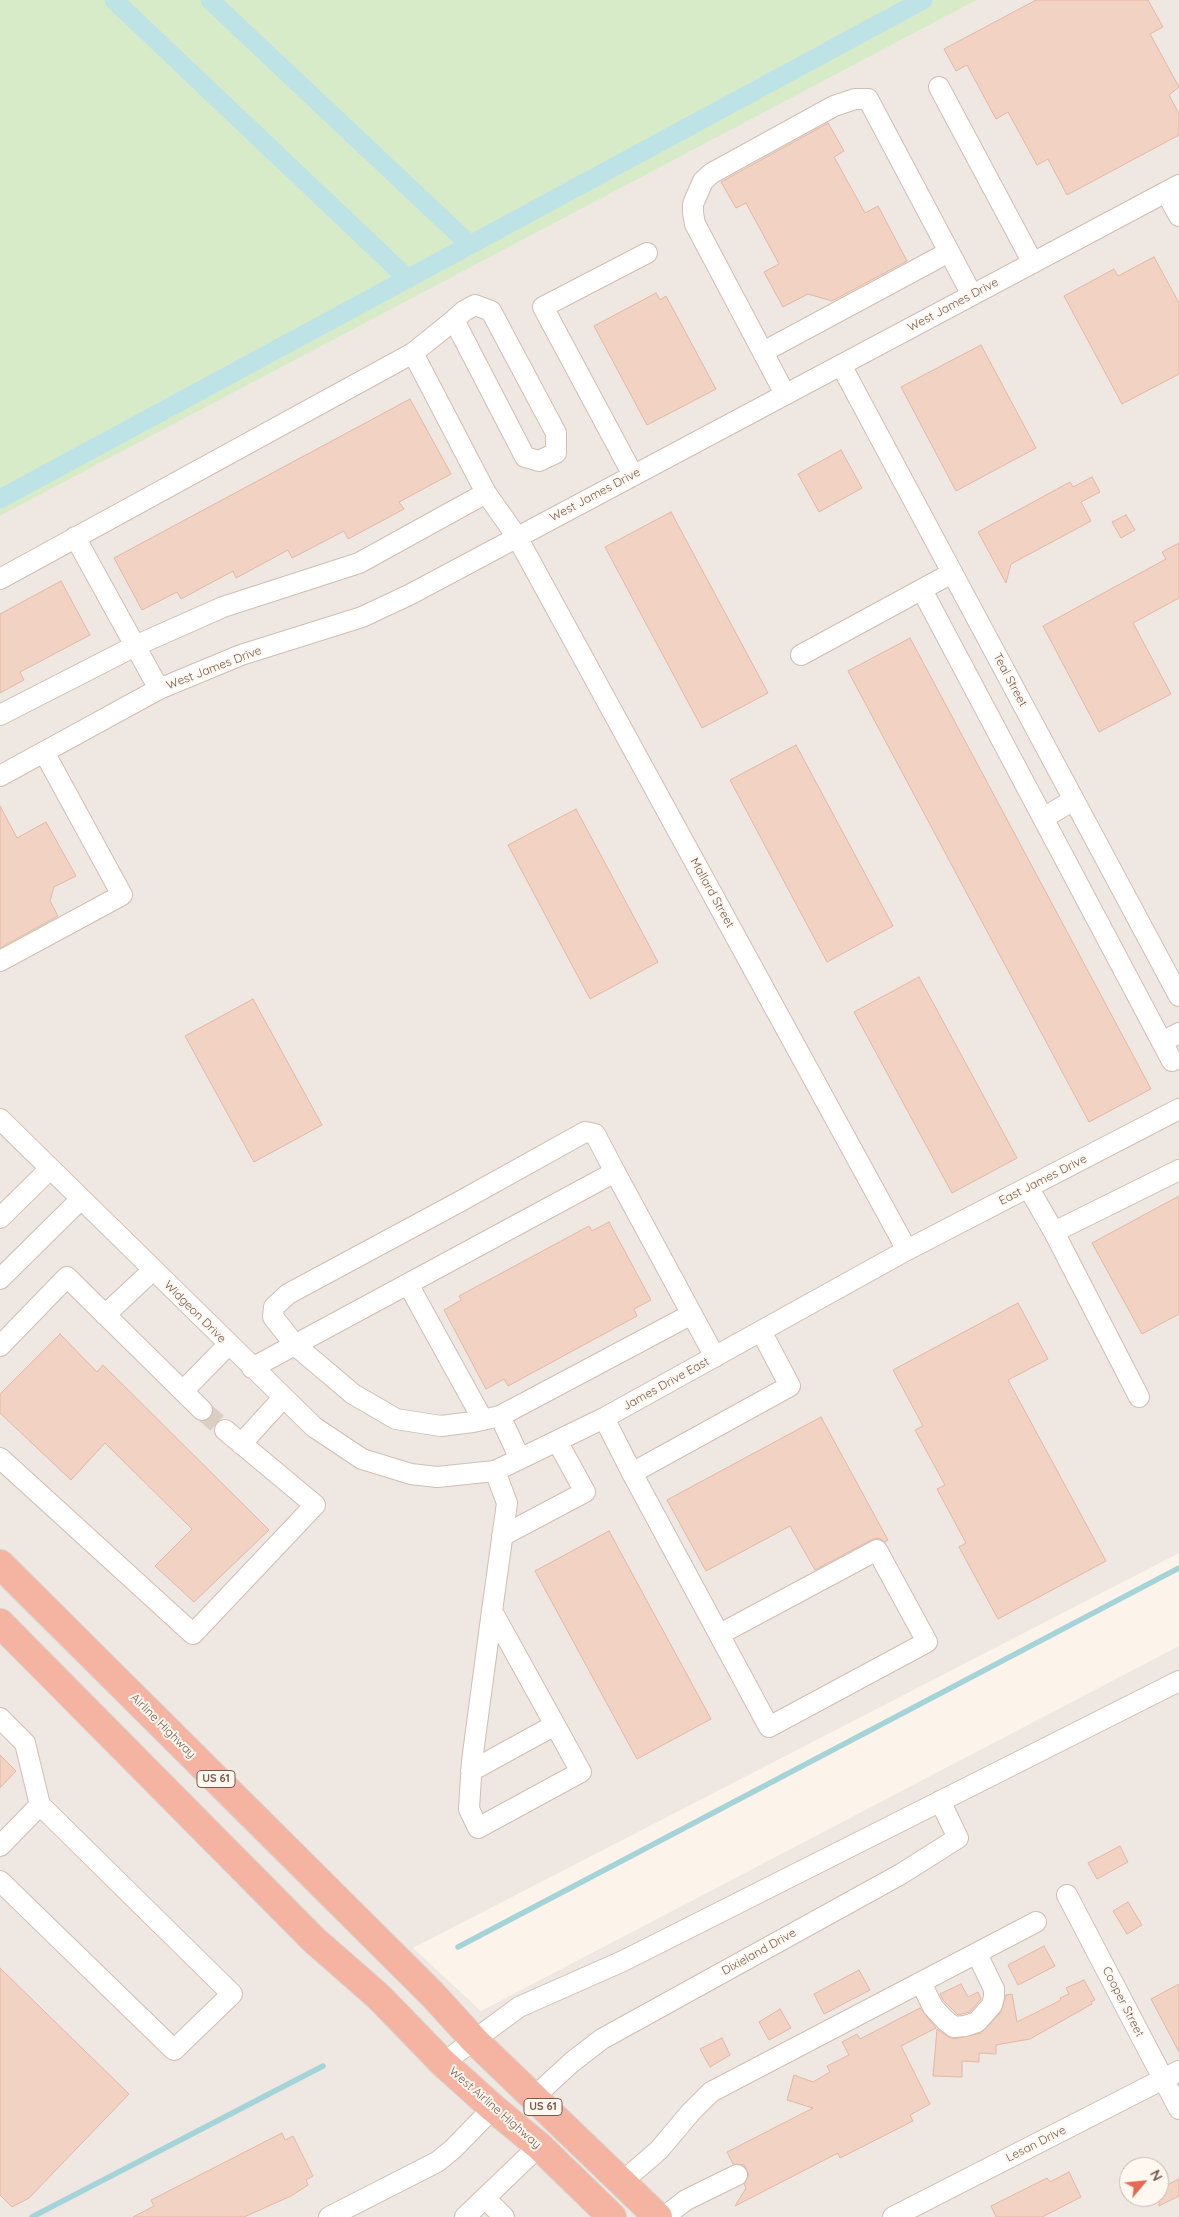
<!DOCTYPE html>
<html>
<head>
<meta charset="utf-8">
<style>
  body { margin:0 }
  #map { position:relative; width:1179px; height:2217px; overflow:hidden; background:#fcf4ea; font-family:Quicksand,sans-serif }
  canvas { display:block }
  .north { position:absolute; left:1119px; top:2157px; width:50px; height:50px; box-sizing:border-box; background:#fff8f0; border:1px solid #c9b9af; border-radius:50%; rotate:62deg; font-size:14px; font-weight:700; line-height:20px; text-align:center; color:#775a4d }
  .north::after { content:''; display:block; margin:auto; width:18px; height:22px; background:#e46a51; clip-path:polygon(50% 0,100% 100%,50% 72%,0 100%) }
</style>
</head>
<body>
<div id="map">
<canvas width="1179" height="2217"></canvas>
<div class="north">N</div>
</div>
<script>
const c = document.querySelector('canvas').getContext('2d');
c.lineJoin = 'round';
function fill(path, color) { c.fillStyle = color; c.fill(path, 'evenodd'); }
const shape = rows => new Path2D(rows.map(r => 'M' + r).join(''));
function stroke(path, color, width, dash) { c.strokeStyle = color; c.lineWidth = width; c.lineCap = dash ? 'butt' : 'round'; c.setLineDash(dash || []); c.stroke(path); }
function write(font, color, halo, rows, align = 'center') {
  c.font = font + ' Quicksand,sans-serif'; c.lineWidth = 4; c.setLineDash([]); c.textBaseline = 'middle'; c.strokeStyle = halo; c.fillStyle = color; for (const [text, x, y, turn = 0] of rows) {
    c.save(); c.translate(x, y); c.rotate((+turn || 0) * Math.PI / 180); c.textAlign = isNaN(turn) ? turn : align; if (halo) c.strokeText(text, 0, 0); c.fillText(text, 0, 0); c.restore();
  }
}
fill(shape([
  [977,0,1179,0,1179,1553,413,1948,481,2011,1179,1646,1179,2217,0,2217,0,516],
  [1129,2167,1159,2167,1159,2197,1129,2197]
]), '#eee7e2');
fill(shape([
  [0,0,977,0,0,516]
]), '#d8ebc8');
stroke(shape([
  [458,1947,1179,1568],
  [32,2217,323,2066]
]), '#a4d3d8', 5.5);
stroke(shape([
  [114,0,408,279],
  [210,0,469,244],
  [0,499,923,0]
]), '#bee3e6', 19);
const building = shape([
  [1036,0,1148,0,1163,27,1150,34,1179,87,1169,95,1179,114,1179,135,1067,195,1048,159,1037,165,1008,112,996,119,967,65,956,71,944,49,1036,0],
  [828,123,844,151,834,157,865,213,878,206,907,261,832,301,808,294,783,307,764,272,779,264,746,203,736,208,721,182,828,123],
  [1154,257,1179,303,1179,374,1122,404,1064,296,1114,269,1118,276,1154,257],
  [656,293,660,300,666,296,716,389,647,425,594,326,656,293],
  [981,345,1036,448,956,491,901,387,981,345],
  [410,399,451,474,399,502,404,509,348,539,344,531,292,558,288,550,236,578,233,571,181,599,177,592,142,610,114,558,410,399],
  [841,450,862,488,819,512,798,474,841,450],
  [1092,477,1100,492,1081,502,1091,521,1011,564,1006,583,978,532,1070,482,1073,487,1092,477],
  [671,512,768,693,702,728,605,547,671,512],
  [1126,515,1135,530,1121,538,1112,522,1126,515],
  [1179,543,1179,598,1133,623,1171,694,1099,732,1043,626,1166,559,1162,552,1179,543],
  [61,581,90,635,20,672,24,680,0,693,0,614,61,581],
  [910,638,1151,1089,1089,1122,848,671,910,638],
  [796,745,893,926,827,962,730,780,796,745],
  [0,806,17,838,46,822,76,876,54,887,50,901,58,916,0,948,0,806],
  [576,809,658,962,590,999,508,845,576,809],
  [919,977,1017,1158,952,1193,854,1012,919,977],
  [253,999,322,1125,254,1162,185,1036,253,999],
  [1179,1196,1179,1314,1142,1334,1092,1243,1179,1196],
  [609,1222,651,1300,634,1309,637,1316,508,1386,504,1379,486,1389,444,1310,461,1300,459,1296,589,1226,592,1231,609,1222],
  [1018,1303,1048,1359,1008,1380,1106,1561,998,1619,959,1547,966,1543,937,1489,945,1485,915,1430,923,1426,893,1370,1018,1303],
  [60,1334,97,1372,103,1365,269,1530,194,1602,155,1566,192,1529,105,1443,71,1480,0,1413,0,1394,60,1334],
  [821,1417,888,1540,885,1542,878,1538,871,1540,815,1570,790,1526,706,1571,667,1500,821,1417],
  [609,1531,711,1719,637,1759,535,1571,609,1531],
  [0,1755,16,1771,0,1788,0,1755],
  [1120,1846,1128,1862,1097,1879,1088,1863,1120,1846],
  [1128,1902,1142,1925,1127,1934,1113,1911,1128,1902],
  [1044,1946,1055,1966,1018,1985,1008,1965,1044,1946],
  [0,1968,129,2094,29,2198,12,2207,0,2195,0,1968],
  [859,1970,870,1990,824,2014,814,1994,859,1970],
  [1084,1980,1095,2000,1091,2002,1092,2004,1030,2039,996,2045,996,2054,979,2053,979,2062,962,2061,962,2077,933,2076,937,2029,947,2036,954,2039,981,2033,1001,2012,1006,1995,1012,1994,1017,2022,1061,2000,1060,1998,1069,1994,1066,1988,1084,1980],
  [961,1984,968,1997,978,1992,981,1999,970,2012,958,2015,943,2000,940,1994,961,1984],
  [1179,1984,1179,2052,1151,1999,1179,1984],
  [920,2008,936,2028,901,2046,930,2104,910,2115,913,2121,840,2158,838,2153,735,2206,746,2188,744,2184,749,2175,744,2165,733,2164,727,2152,813,2108,787,2100,794,2075,813,2082,830,2072,827,2066,849,2055,842,2042,857,2034,860,2039,920,2008],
  [780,2009,791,2028,769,2040,759,2022,780,2009],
  [722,2038,730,2055,710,2067,700,2049,722,2038],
  [282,2133,285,2140,293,2136,313,2176,306,2180,308,2185,291,2196,244,2217,133,2217,154,2206,151,2200,282,2133],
  [1069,2172,1081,2197,1042,2217,996,2217,991,2206,1047,2178,1050,2182,1069,2172],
  [1179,2179,1179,2196,1159,2206,1159,2189,1179,2179]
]);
fill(building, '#f2d2c2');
stroke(building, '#e4b8a2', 1);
stroke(shape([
  [202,1410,225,1430]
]), '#dbcec3', 20, [20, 10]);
const minor = shape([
  [939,87,1033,263],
  [1166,192,1179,216],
  [763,352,949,252],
  [413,353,454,320,525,457,539,461,556,453,556,433,491,311,475,305,464,311,454,320],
  [841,365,1179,996],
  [785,394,695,224,693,213,693,204,703,181,712,173,834,106,855,99,868,99,972,295],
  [633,475,543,307,647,253],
  [486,493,517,537,907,1250],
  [75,537,159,689],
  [0,579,413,353,486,493,359,563,223,607,135,646,0,715],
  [922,590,1172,1061],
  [801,655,952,573],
  [0,776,159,689,241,655,362,617,409,595,1179,185],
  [1043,818,1074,800],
  [0,961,122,895,44,752],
  [1162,1042,1179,1033],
  [0,1119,314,1427,362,1459,411,1474,437,1477,495,1471,604,1418,907,1250,1179,1109],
  [1028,1187,1054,1232,1139,1397],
  [0,1218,50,1169],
  [1054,1232,1179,1170],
  [0,1279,81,1199],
  [408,1284,483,1420],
  [105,1315,153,1270],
  [0,1346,67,1277,202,1410],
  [252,1368,615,1172,715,1357],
  [183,1391,228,1345],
  [500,1416,473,1422,441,1426,396,1419,353,1394,295,1345,273,1317,274,1307,288,1294,459,1202,585,1132,595,1134,615,1172],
  [604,1418,632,1473,790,1386,761,1331],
  [241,1444,283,1398],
  [0,1458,193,1634,315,1505,225,1430],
  [520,1459,500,1416,692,1314],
  [632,1473,769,1727,927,1642,877,1550,720,1634],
  [502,1536,585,1492,557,1441],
  [492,1611,581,1772,478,1828,469,1809,472,1761,492,1611,507,1503,495,1471],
  [0,1718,25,1743,40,1805,232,1994,174,2050,0,1881],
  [471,1771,555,1725],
  [0,1846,40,1805],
  [1067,1895,1179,2109],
  [921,1983,933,2007,945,2020,954,2027,965,2026,977,2022,992,2005,994,1997,994,1989,977,1954],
  [443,2063,519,2007,623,1961,1179,1681],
  [533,2098,572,2062,602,2039,901,1874,958,1838,940,1801],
  [622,2182,659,2150,690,2113,711,2092,1036,1922],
  [485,2198,504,2217],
  [329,2217,437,2162,453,2149,493,2108],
  [465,2217,539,2146],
  [664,2217,686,2200,737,2175],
  [893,2217,1179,2071]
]);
const highway = shape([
  [0,1564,432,1994,474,2040,658,2217],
  [0,1623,314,1940,379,1997,443,2063,493,2108,539,2146,612,2217]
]);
stroke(minor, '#d1beb1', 22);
stroke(highway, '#d9d1cd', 30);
stroke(minor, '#fff', 20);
stroke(highway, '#f5b3a2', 28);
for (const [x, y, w] of [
  [216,1779,38],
  [543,2107,38]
]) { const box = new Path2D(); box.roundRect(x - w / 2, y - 8.5, w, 17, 4); c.fillStyle = '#fff8f0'; c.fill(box); stroke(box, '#775a4d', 1); }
write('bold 11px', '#775a4d', null, [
  ["US 61",216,1779],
  ["US 61",543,2107]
]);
write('12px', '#775a4d', '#fff8f0', [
  ["West James Drive",953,305,-28],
  ["West James Drive",595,495,-28],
  ["West James Drive",214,668,-21],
  ["Teal Street",1010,680,62],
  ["Mallard Street",712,893,61],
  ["East James Drive",1043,1180,-27],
  ["Widgeon Drive",195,1312,45],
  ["James Drive East",666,1384,-29],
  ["Airline Highway",163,1726,45],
  ["Dixieland Drive",759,1952,-29],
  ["Cooper Street",1123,2002,63],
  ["West Airline Highway",495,2108,41],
  ["Lesan Drive",1036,2144,-27]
]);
</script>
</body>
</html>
